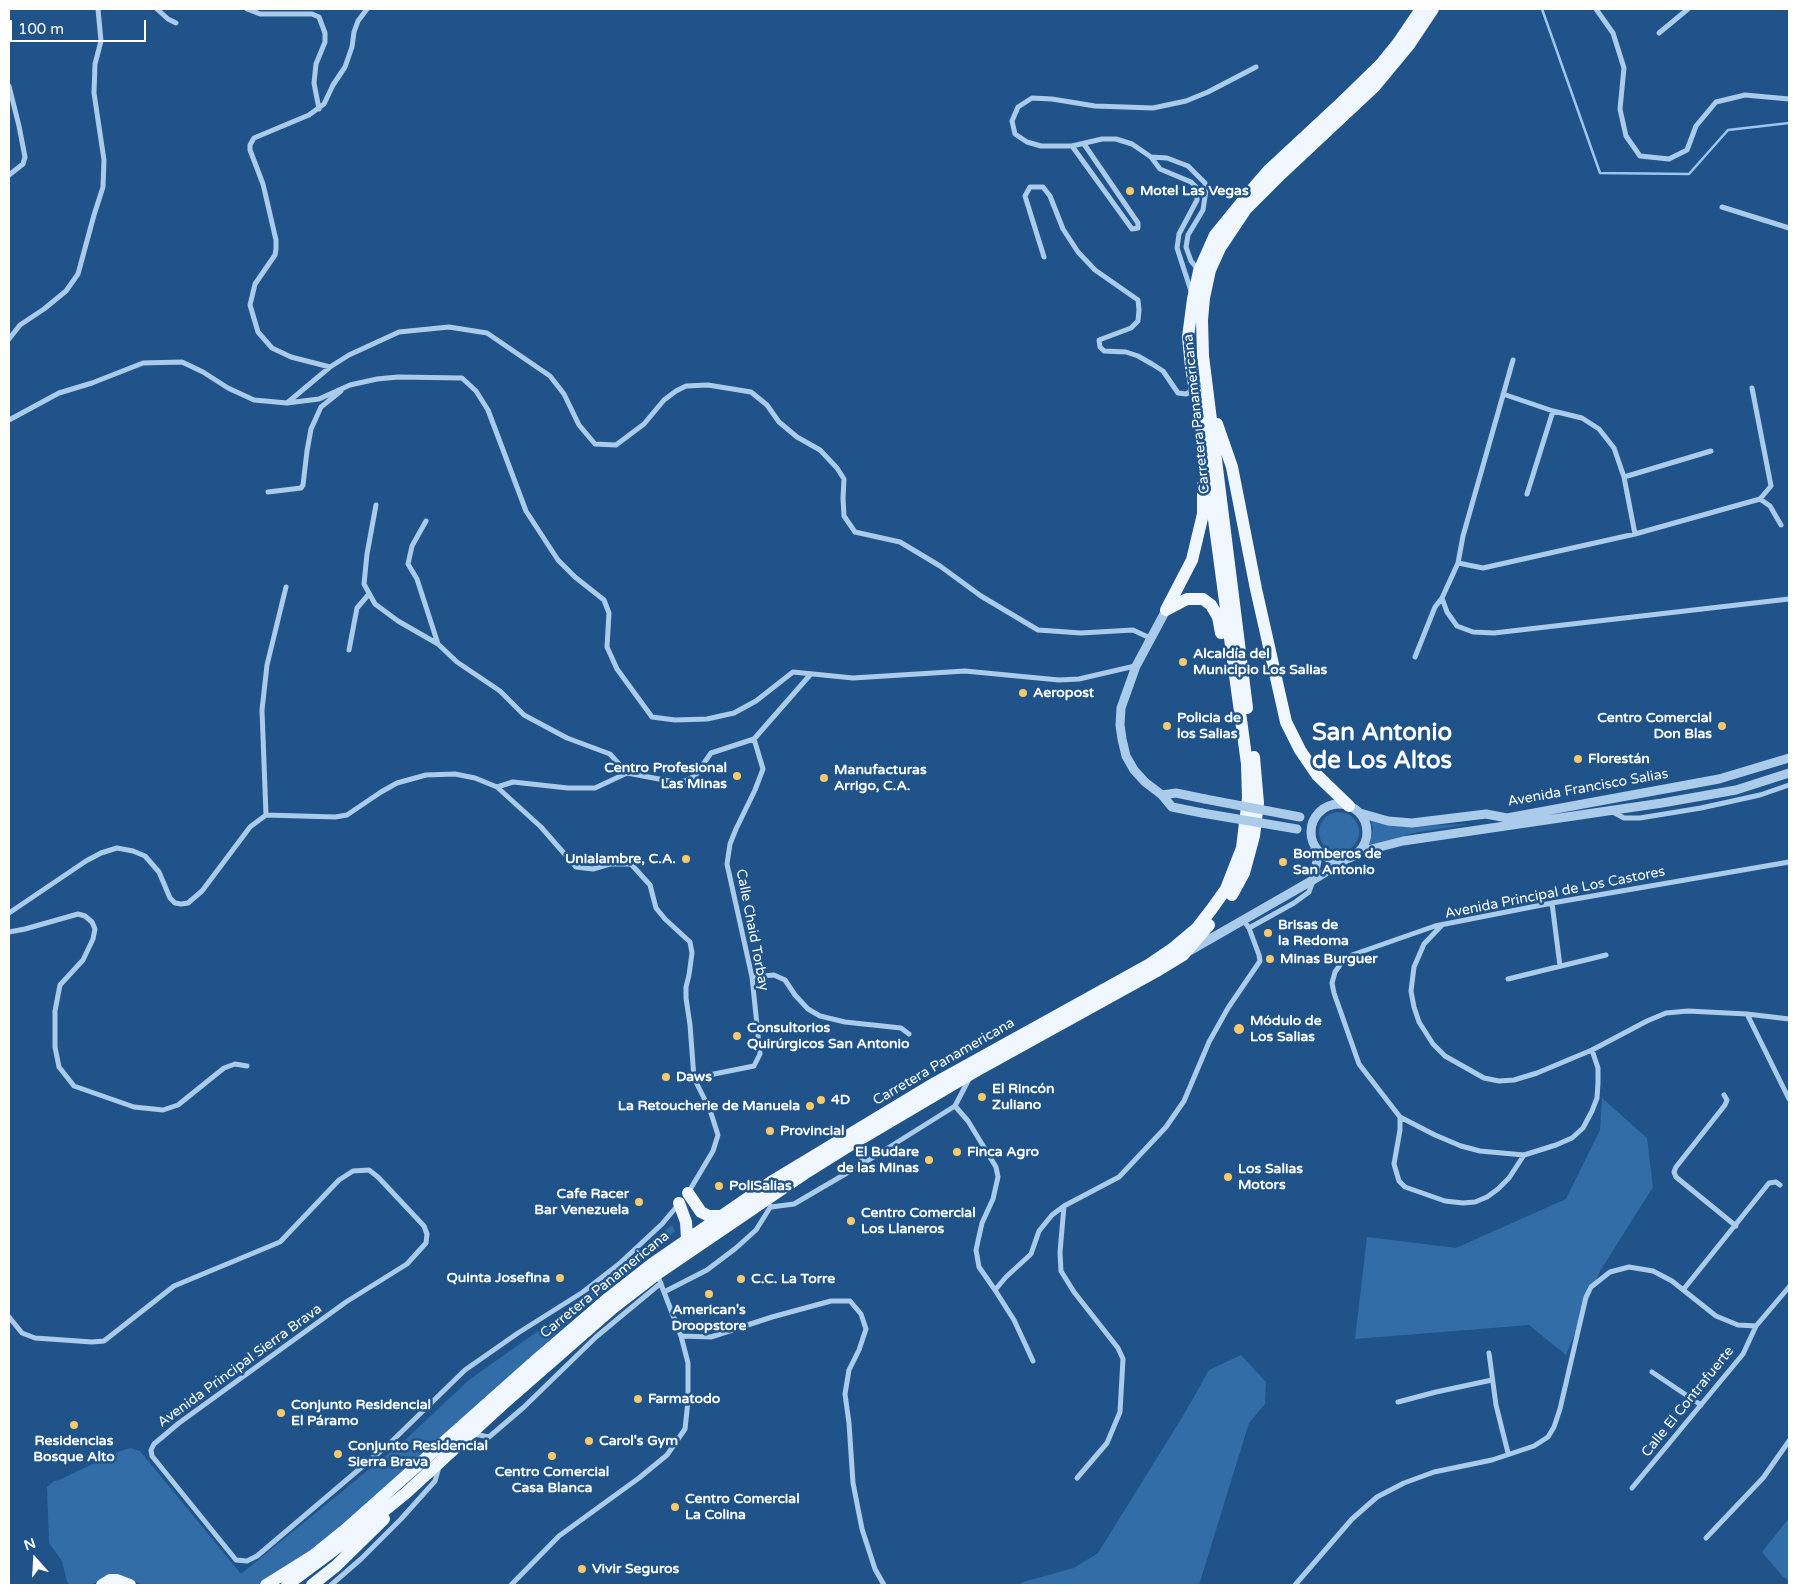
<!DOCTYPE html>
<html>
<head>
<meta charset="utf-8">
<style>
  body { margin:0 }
  #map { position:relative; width:1798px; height:1594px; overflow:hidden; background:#1f538a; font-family:"Varela Round",sans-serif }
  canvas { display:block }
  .frame { position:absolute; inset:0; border:10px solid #fff; pointer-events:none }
  .north { position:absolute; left:10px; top:1534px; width:50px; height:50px; -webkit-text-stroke:4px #1f538a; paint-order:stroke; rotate:341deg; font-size:14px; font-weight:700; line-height:20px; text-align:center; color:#fff }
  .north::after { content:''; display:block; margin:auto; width:18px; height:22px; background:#fff; clip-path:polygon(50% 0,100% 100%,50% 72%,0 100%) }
  .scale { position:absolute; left:10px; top:20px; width:136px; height:22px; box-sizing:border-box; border:2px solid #fff; border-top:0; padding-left:6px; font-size:15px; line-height:18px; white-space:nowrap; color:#fff; -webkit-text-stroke:4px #1f538a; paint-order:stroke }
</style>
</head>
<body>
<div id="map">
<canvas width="1798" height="1594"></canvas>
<div class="frame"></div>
<div class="north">N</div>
<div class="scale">100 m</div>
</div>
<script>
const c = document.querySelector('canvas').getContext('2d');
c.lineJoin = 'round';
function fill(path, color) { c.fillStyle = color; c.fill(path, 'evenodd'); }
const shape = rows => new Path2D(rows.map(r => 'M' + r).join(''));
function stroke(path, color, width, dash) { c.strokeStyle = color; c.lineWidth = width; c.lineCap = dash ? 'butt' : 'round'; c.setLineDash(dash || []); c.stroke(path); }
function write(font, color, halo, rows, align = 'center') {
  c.font = font + ' "Varela Round",sans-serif'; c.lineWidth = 5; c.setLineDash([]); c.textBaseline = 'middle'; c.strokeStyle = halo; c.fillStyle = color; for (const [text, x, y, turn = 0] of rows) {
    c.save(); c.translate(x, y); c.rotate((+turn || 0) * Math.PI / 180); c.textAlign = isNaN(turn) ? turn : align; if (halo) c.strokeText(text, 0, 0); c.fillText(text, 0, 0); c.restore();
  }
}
fill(shape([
  '1319 832a20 20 0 1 1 40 0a20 20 0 1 1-40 0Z',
  [1371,821,1420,826,1469,824,1413,833,1369,847,1373,829],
  [1602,1098,1647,1138,1653,1187,1600,1271,1566,1355,1529,1325,1355,1339,1367,1237,1456,1248,1566,1199,1600,1130],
  [672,1225,675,1231,656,1249,594,1298,460,1424,357,1513,299,1560,257,1585,140,1585,139,1583,117,1576,89,1585,70,1585,67,1582,62,1561,49,1543,47,1487,54,1481,59,1480,118,1452,130,1448,140,1451,241,1574,405,1440,469,1380,587,1296],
  [1241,1355,1266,1382,1265,1404,1249,1423,1199,1585,1019,1585,1023,1582,1074,1568,1098,1553,1183,1416,1209,1370],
  [1789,1518,1789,1580,1783,1577,1762,1552]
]), '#336da8');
stroke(shape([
  [1542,9,1600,173,1689,174,1728,130,1789,123]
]), '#9ec6ed', 2.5);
stroke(shape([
  [157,9,168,19,176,23],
  [247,9,260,14,312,14,319,17,325,33,325,42,316,64,314,83,319,109],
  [1596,9,1613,33,1624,68,1620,109,1626,136,1640,156,1669,159,1687,150,1696,126,1716,102,1745,95,1789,99],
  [1659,33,1688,9],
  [9,86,19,126,25,157,23,164,9,175],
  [1072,146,1132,229,1138,228,1138,223,1084,144],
  [1151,157,1167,158,1188,166,1205,183,1206,190,1203,210,1188,235,1186,247,1191,261,1199,271],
  [1722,207,1789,228],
  [1044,257,1025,196,1030,187,1043,187,1050,196,1063,229,1078,252,1095,270,1138,300,1139,310,1138,321,1131,328,1099,340,1100,347,1104,351,1126,352,1138,356,1152,364,1163,371,1178,393,1186,394,1193,390],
  [1191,291,1177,248,1179,234,1197,200,1197,188,1191,182,1160,169,1151,157,1132,144,1116,139,1102,139,1072,146,1041,146,1027,142,1015,134,1012,121,1018,107,1032,98,1052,99,1095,106,1153,108,1186,101,1208,92,1256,67],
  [9,339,20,325,44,309,66,291,78,274,94,215,103,187,104,160,94,93,95,64,101,41,98,9],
  [1513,360,1463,536,1458,563,1442,598,1447,612,1457,626,1473,632,1494,633,1789,599],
  [330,367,291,357,272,348,258,332,250,305,255,284,275,255,276,249,276,240,263,184,250,150,250,145,254,138,309,115,324,104,333,85,345,67,352,47,354,32,358,21,367,9],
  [1503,394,1553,411,1582,418,1599,429,1614,448,1624,477,1635,534],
  [287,403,330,367,349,355,399,332,449,327,487,333,550,376,564,394,579,425,595,444,616,445,644,424,664,400,676,391,686,386,708,385,751,392,767,405,779,422,797,437,820,450,837,468,844,479,843,498,844,516,855,532,900,542,940,566,981,596,1038,630,1081,633,1133,630,1150,638],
  [9,420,59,393,92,383,143,363,182,362,203,372,228,388,254,400,287,403,319,399,350,385,377,379,398,377,462,378,476,391,488,410,526,511,558,560,575,577,604,600,609,613,607,647,617,669,652,717,675,720,707,719,734,713,756,701,793,672,853,678,965,671,1059,680,1079,679,1135,666],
  [1624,477,1711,451],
  [268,492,301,488,303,485,307,451,311,429,321,407,341,391],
  [1527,494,1553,411],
  [1760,499,1770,506,1781,525],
  [376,505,367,554,364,584,375,604,398,621,438,644,457,662,500,691,524,715,567,738,610,754,627,773,675,782,685,781,695,776,711,753,754,739],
  [426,521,412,546,408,564,417,579,438,644],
  [1458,563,1483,568,1635,534,1760,499,1771,486,1752,388],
  [349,650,357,608,369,594],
  [1415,657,1435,607,1442,598],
  [497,787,513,782,568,788,595,788,627,773],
  [1611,811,1624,818,1640,818,1701,808,1760,795,1789,785],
  [266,815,262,710,267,665,286,587],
  [1552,903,1560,966],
  [9,913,86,861,101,853,117,848,133,851,145,856,159,872,170,898,175,903,181,904,188,903,202,891,250,827,266,815,335,817,347,815,381,792,397,783,426,775,455,774,475,778,497,787,541,827,576,867,593,869,610,864,631,864,650,885,656,908,665,919,690,942,692,953,689,975,686,987,686,998,690,1025,694,1078,710,1110,718,1135,713,1151,688,1193],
  [1442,925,1424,944,1414,967,1411,991,1414,1007,1419,1022,1433,1044,1445,1056,1484,1078,1499,1081,1514,1080,1537,1073,1592,1050,1647,1021,1666,1013,1688,1011,1747,1014,1789,1019],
  [1249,928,1294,903,1309,892,1313,881],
  [9,932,25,929,78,914,85,916,92,922,95,929,93,939,83,960,60,985,55,1011,55,1047,59,1067,74,1086,134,1107,163,1110,178,1105,224,1068,235,1064,247,1066],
  [752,977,774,975,785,980,795,995,808,1009,820,1016,845,1022,901,1028,909,1034],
  [1508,979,1606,955],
  [1747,1014,1789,1099],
  [1592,1050,1598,1068,1598,1083,1597,1098,1592,1111,1583,1128,1572,1138,1556,1145,1524,1155,1480,1151,1461,1146,1435,1135,1400,1117,1359,1064,1334,993,1332,983,1335,972,1342,962,1352,955,1435,926,1552,903,1789,862],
  [694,1078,754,1066,760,1054,752,977,727,864,730,844,736,829,755,790,763,769,754,739,810,675],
  [969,1079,955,1106,968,1121,996,1167,998,1177,993,1199,982,1223,976,1250,979,1267,995,1290,1006,1277,1031,1254,1039,1231,1052,1215,1064,1206,1119,1177,1166,1127,1184,1101,1209,1042,1228,1008,1260,961,1259,955,1249,928,1243,920],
  [1724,1095,1727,1100,1725,1105,1676,1167,1674,1172,1676,1177,1736,1226],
  [1400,1117,1400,1130,1394,1164,1399,1181,1405,1187,1445,1201,1463,1203,1475,1202,1487,1197,1498,1189,1509,1178,1524,1155],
  [853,1145,864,1163],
  [1064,1206,1060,1252,1061,1271,1074,1292,1118,1348,1123,1359,1120,1412,1107,1443,1077,1478],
  [771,1207,794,1204,864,1163,955,1106],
  [657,1274,681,1336,711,1337,772,1317,831,1301,850,1301,861,1314,866,1329,859,1350,849,1370,845,1394,849,1423,853,1483,862,1529,875,1569,884,1585],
  [995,1290,1014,1320,1033,1361],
  [1683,1290,1769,1183,1776,1182,1780,1185],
  [664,1292,707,1270,736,1248,756,1230,771,1206],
  [9,1317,22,1333,35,1338,92,1342,104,1341,174,1286,280,1242,339,1180,353,1171,369,1170,378,1177,424,1226,427,1234,426,1243,407,1264,346,1302,179,1423,154,1444,151,1450,152,1456,236,1560,247,1561,257,1556,389,1444,465,1370,518,1333,583,1292,619,1264,662,1224,678,1205],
  [1489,1353,1496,1405,1508,1453],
  [1652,1372,1701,1405],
  [1398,1402,1436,1392,1492,1380],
  [474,1434,489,1437,524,1407,596,1337,661,1283],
  [1632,1488,1743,1354,1756,1326,1789,1287],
  [1706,1538,1763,1478,1789,1441],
  [331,1585,361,1559,401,1519,435,1481,439,1467],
  [511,1585,559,1536,639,1478,667,1455,685,1429,688,1401,688,1363,681,1336],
  [1295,1585,1352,1519,1377,1497,1404,1483,1434,1472,1492,1460,1534,1446,1548,1437,1554,1427,1560,1409,1586,1297,1591,1287,1610,1272,1629,1267,1653,1271,1672,1281,1716,1316,1738,1325,1756,1326]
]), '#abcbeb', 5);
stroke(shape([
  [1166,610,1136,666,1121,708,1120,725,1122,739,1126,756,1134,770,1145,782,1162,795,1172,807,1202,813],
  [1162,795,1176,793,1205,799],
  '1311 832a28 28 0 1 1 56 0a28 28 0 1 1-56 0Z',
  [1360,813,1388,821,1412,823,1486,814,1507,818,1719,779,1789,758],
  [1360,852,1403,841,1662,803,1736,790,1789,773],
  [1313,880,1317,861,1315,849],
  [1191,950,1313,880,1344,861]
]), '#abcbeb', 9);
stroke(shape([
  [1217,424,1232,467,1256,589,1286,722,1300,750,1317,775,1349,806],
  [1166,610,1192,560,1203,514,1203,485],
  [1166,610,1187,599,1203,599,1211,605,1218,617,1221,633],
  [1247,708,1203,356,1202,320,1204,298,1210,270,1220,248,1246,209,1281,174,1375,86,1409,45,1433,9],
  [1232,895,1244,873,1254,836,1258,803,1254,757],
  [688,1193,701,1212,709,1216,723,1216],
  [679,1203,686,1222,687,1239],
  [102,1585,110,1580,117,1580,130,1585],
  [266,1585,314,1555,345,1530,535,1361,606,1300,652,1264,771,1182,935,1083,1150,964,1172,949,1197,928,1211,910,1226,889,1242,848,1248,798,1247,764,1203,438,1191,367,1188,337,1193,299,1199,271,1215,235,1255,186,1268,171,1339,105,1381,64,1398,43,1421,9],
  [287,1585,349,1539,406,1493,502,1405,613,1308,657,1274,804,1174,852,1144,974,1072,1155,972,1183,955,1209,925],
  [312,1585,336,1566,384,1519]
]), '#f0f6fe', 12);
stroke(shape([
  [1205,799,1300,817],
  [1202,813,1297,829]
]), '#abcbeb', 9);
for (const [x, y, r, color] of [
  [1130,191,5,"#fac96b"],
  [1183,662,5,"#fac96b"],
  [1023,693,5,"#fac96b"],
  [1167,726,5,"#fac96b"],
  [1722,726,5,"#fac96b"],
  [1578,759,5,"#fac96b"],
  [737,776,5,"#fac96b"],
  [824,778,5,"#fac96b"],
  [686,859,5,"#fac96b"],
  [1283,862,5,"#fac96b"],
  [1268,933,5,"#fac96b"],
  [1270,959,5,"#fac96b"],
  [1239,1029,6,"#fac96b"],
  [737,1036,5,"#fac96b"],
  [666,1077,5,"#fac96b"],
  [982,1097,5,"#fac96b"],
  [821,1100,5,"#fac96b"],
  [810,1106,5,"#fac96b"],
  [770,1131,5,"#fac96b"],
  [957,1152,5,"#fac96b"],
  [929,1160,5,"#fac96b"],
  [1228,1177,5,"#fac96b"],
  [719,1186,5,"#fac96b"],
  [639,1202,5,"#fac96b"],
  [851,1221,5,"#fac96b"],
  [560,1278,5,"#fac96b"],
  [741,1279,5,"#fac96b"],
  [709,1294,5,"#fac96b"],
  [638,1399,5,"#fac96b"],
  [281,1413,5,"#fac96b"],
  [74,1425,5,"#fac96b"],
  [589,1441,5,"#fac96b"],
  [338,1454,5,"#fac96b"],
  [552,1456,5,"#fac96b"],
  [675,1507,5,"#fac96b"],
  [582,1569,5,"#fac96b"]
]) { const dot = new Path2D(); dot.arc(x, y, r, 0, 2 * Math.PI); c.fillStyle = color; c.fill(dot); stroke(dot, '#1f538a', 2); }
write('bold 14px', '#fff', '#1f538a', [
  ["Motel Las Vegas",1140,191],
  ["Alcaldía del",1193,654],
  ["Municipio Los Salias",1193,670],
  ["Aeropost",1033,693],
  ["Policia de",1177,718],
  ["los Salias",1177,734],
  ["Centro Comercial",1712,718,"right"],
  ["Don Blas",1712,734,"right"],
  ["Florestán",1588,759],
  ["Centro Profesional",727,768,"right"],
  ["Las Minas",727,784,"right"],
  ["Manufacturas",834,770],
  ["Arrigo, C.A.",834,786],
  ["Bomberos de",1293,854],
  ["San Antonio",1293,870],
  ["Unialambre, C.A.",676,859,"right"],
  ["Brisas de",1278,925],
  ["la Redoma",1278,941],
  ["Minas Burguer",1280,959],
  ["Módulo de",1250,1021],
  ["Los Salias",1250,1037],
  ["Consultorios",747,1028],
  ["Quirúrgicos San Antonio",747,1044],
  ["Daws",676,1077],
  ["El Rincón",992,1089],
  ["Zuliano",992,1105],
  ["4D",831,1100],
  ["La Retoucherie de Manuela",800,1106,"right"],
  ["Provincial",780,1131],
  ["El Budare",919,1152,"right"],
  ["de las Minas",919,1168,"right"],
  ["Finca Agro",967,1152],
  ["Los Salias",1238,1169],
  ["Motors",1238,1185],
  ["PoliSalias",729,1186],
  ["Cafe Racer",629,1194,"right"],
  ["Bar Venezuela",629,1210,"right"],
  ["Centro Comercial",861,1213],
  ["Los Llaneros",861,1229],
  ["Quinta Josefina",550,1278,"right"],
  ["C.C. La Torre",751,1279],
  ["American's",709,1310,"center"],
  ["Droopstore",709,1326,"center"],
  ["Farmatodo",648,1399],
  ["Conjunto Residencial",291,1405],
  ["El Páramo",291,1421],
  ["Residencias",74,1441,"center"],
  ["Bosque Alto",74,1457,"center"],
  ["Carol's Gym",599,1441],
  ["Conjunto Residencial",348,1446],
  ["Sierra Brava",348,1462],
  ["Centro Comercial",552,1472,"center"],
  ["Casa Blanca",552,1488,"center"],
  ["Centro Comercial",685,1499],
  ["La Colina",685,1515],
  ["Vivir Seguros",592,1569]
], 'left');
write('14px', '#fff', '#1f538a', [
  ["Carretera Panamericana",1197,414,-96],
  ["Avenida Francisco Salias",1588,788,-10],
  ["Avenida Principal de Los Castores",1555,893,-11],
  ["Calle Chaid Torbay",752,930,79],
  ["Carretera Panamericana",944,1062,-30],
  ["Carretera Panamericana",605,1285,-39],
  ["Avenida Principal Sierra Brava",240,1366,-36],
  ["Calle El Contrafuerte",1688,1402,-51]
]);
write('bold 24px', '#fff', '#1f538a', [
  ["San Antonio",1382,734],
  ["de Los Altos",1382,762]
]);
</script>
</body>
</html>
